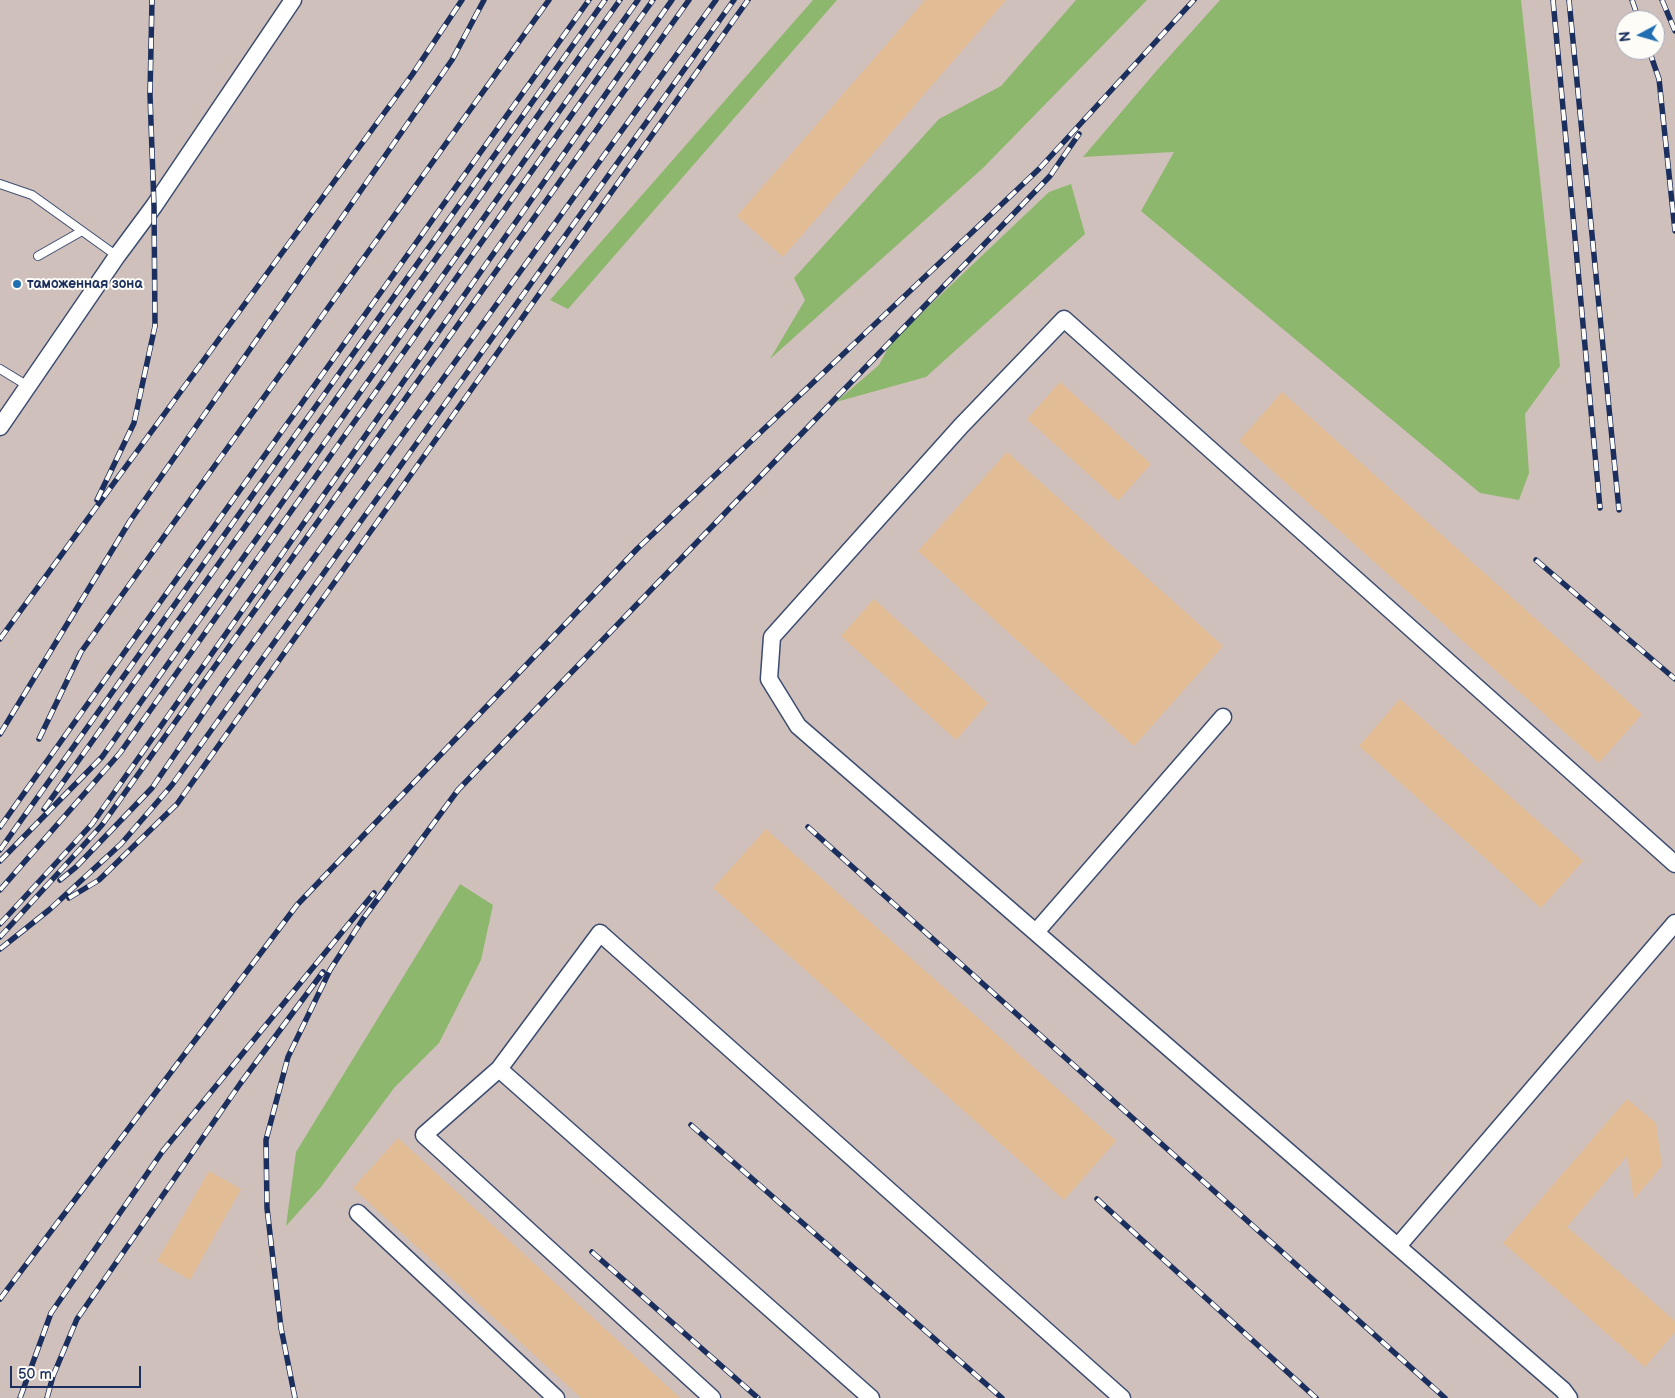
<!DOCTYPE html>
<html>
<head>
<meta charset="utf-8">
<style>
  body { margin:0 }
  #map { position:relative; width:1675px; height:1398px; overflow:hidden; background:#f5f0de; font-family:"Balsamiq Sans",sans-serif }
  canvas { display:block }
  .north { position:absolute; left:1615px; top:10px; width:50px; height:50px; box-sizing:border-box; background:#fdfcf7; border:1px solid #a3aaba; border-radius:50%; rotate:264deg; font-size:14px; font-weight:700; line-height:20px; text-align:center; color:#1b2f5e }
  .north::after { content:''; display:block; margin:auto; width:18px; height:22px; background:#1f6fb2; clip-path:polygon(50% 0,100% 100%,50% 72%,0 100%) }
  .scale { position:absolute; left:10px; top:1366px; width:131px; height:22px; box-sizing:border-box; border:2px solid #1b2f5e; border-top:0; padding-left:6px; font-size:15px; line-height:18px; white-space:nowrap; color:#1b2f5e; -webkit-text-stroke:4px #fdfcf7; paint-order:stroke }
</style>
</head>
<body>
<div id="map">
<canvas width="1675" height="1398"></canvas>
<div class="north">N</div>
<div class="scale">50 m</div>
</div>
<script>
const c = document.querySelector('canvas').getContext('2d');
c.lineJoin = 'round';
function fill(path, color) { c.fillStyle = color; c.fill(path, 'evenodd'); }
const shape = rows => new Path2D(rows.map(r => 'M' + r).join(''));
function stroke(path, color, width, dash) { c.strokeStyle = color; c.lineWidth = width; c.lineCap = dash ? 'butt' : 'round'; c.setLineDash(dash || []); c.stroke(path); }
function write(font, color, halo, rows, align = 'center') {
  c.font = font + ' "Balsamiq Sans",sans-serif'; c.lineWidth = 4; c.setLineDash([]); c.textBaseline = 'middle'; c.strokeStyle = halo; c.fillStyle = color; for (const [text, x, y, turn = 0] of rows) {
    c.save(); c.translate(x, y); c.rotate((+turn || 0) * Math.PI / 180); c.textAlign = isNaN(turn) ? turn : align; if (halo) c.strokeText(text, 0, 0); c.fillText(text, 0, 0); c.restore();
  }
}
fill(shape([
  [0,0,1675,0,1675,1398,0,1398],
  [1625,20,1655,20,1655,50,1625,50]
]), '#d0c0bc');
fill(shape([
  [813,0,837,0,568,309,550,300],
  [1076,0,1147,0,983,168,770,359,805,300,794,278,939,119,1001,86],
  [1220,0,1521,0,1560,366,1525,414,1529,473,1519,500,1480,493,1141,211,1174,152,1083,157,1158,69],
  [1071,184,1085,234,926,377,836,402,879,365,891,342,1049,192],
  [460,884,493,905,481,960,439,1043,394,1088,321,1187,286,1226,296,1152]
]), '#8eb76e');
fill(shape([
  [925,0,1006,0,783,257,737,216],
  [1060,382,1151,464,1118,501,1027,419],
  [1282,392,1642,714,1599,763,1239,441],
  [1007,452,1223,646,1134,746,918,551],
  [874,599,988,703,956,740,841,636],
  [1400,699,1583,861,1541,908,1359,746],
  [766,829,1116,1141,1064,1200,713,888],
  [1627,1099,1656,1123,1662,1166,1634,1199,1627,1156,1567,1227,1675,1321,1675,1332,1645,1367,1503,1243],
  [398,1138,680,1398,581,1398,353,1188],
  [209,1171,241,1189,190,1280,157,1261]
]), '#e2bc94');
const lane = shape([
  [0,184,32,195,117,256],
  [38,256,82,231],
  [0,369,28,386]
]);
const street = shape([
  [0,427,117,256,154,206,293,0],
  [1036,932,1223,717],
  [499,1069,424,1135,712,1398],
  [358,1213,556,1398],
  [1398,1246,1675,923],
  [871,1398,499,1069,600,933,1122,1398],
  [1569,1398,1563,1390,798,726,769,679,772,637,961,426,1064,319,1675,864]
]);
stroke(lane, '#3c4c71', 10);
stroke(street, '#3c4c71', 19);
stroke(lane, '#fff', 8);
stroke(street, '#fff', 16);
const rail = shape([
  [1553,0,1600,508],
  [1569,0,1619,510],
  [1632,0,1639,20],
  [1662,0,1675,31],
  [1649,50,1659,79,1675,231],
  [97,500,134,423,155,326,154,206,150,95,152,0],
  [1536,560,1675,679],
  [0,639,412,75,462,0],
  [0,734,130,521,452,60,484,0],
  [39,739,81,652,549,0],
  [44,809,620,0],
  [0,827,589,0],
  [808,827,1445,1398],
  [0,850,605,0],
  [0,861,102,757,638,0],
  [60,880,76,867,152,788,225,681,716,0],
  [0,890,120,753,653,0],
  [69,898,99,880,177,804,748,0],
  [0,924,92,824,672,0],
  [0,937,102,825,689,0],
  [0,949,49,910,121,844,172,785,734,0],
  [691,1125,1002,1398],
  [1097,1199,1316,1398],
  [592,1252,758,1398],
  [0,1299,297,905,637,549,1039,169,1194,0],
  [20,1398,51,1313,162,1152,374,893],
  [47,1398,53,1376,77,1319,240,1084,323,972],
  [295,1398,281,1328,267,1208,266,1140,288,1057,330,970,363,919,458,790,1050,176,1079,134]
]);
stroke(rail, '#1b2f5e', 5.5);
stroke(rail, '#fdfcf7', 4, [11]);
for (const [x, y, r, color] of [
  [17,284,5,"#1f6fb2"]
]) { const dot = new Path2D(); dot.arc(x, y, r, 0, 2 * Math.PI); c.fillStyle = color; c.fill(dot); stroke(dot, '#fdfcf7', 2); }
write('bold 14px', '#1b2f5e', '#fdfcf7', [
  ["таможенная зона",27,284]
], 'left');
</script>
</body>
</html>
